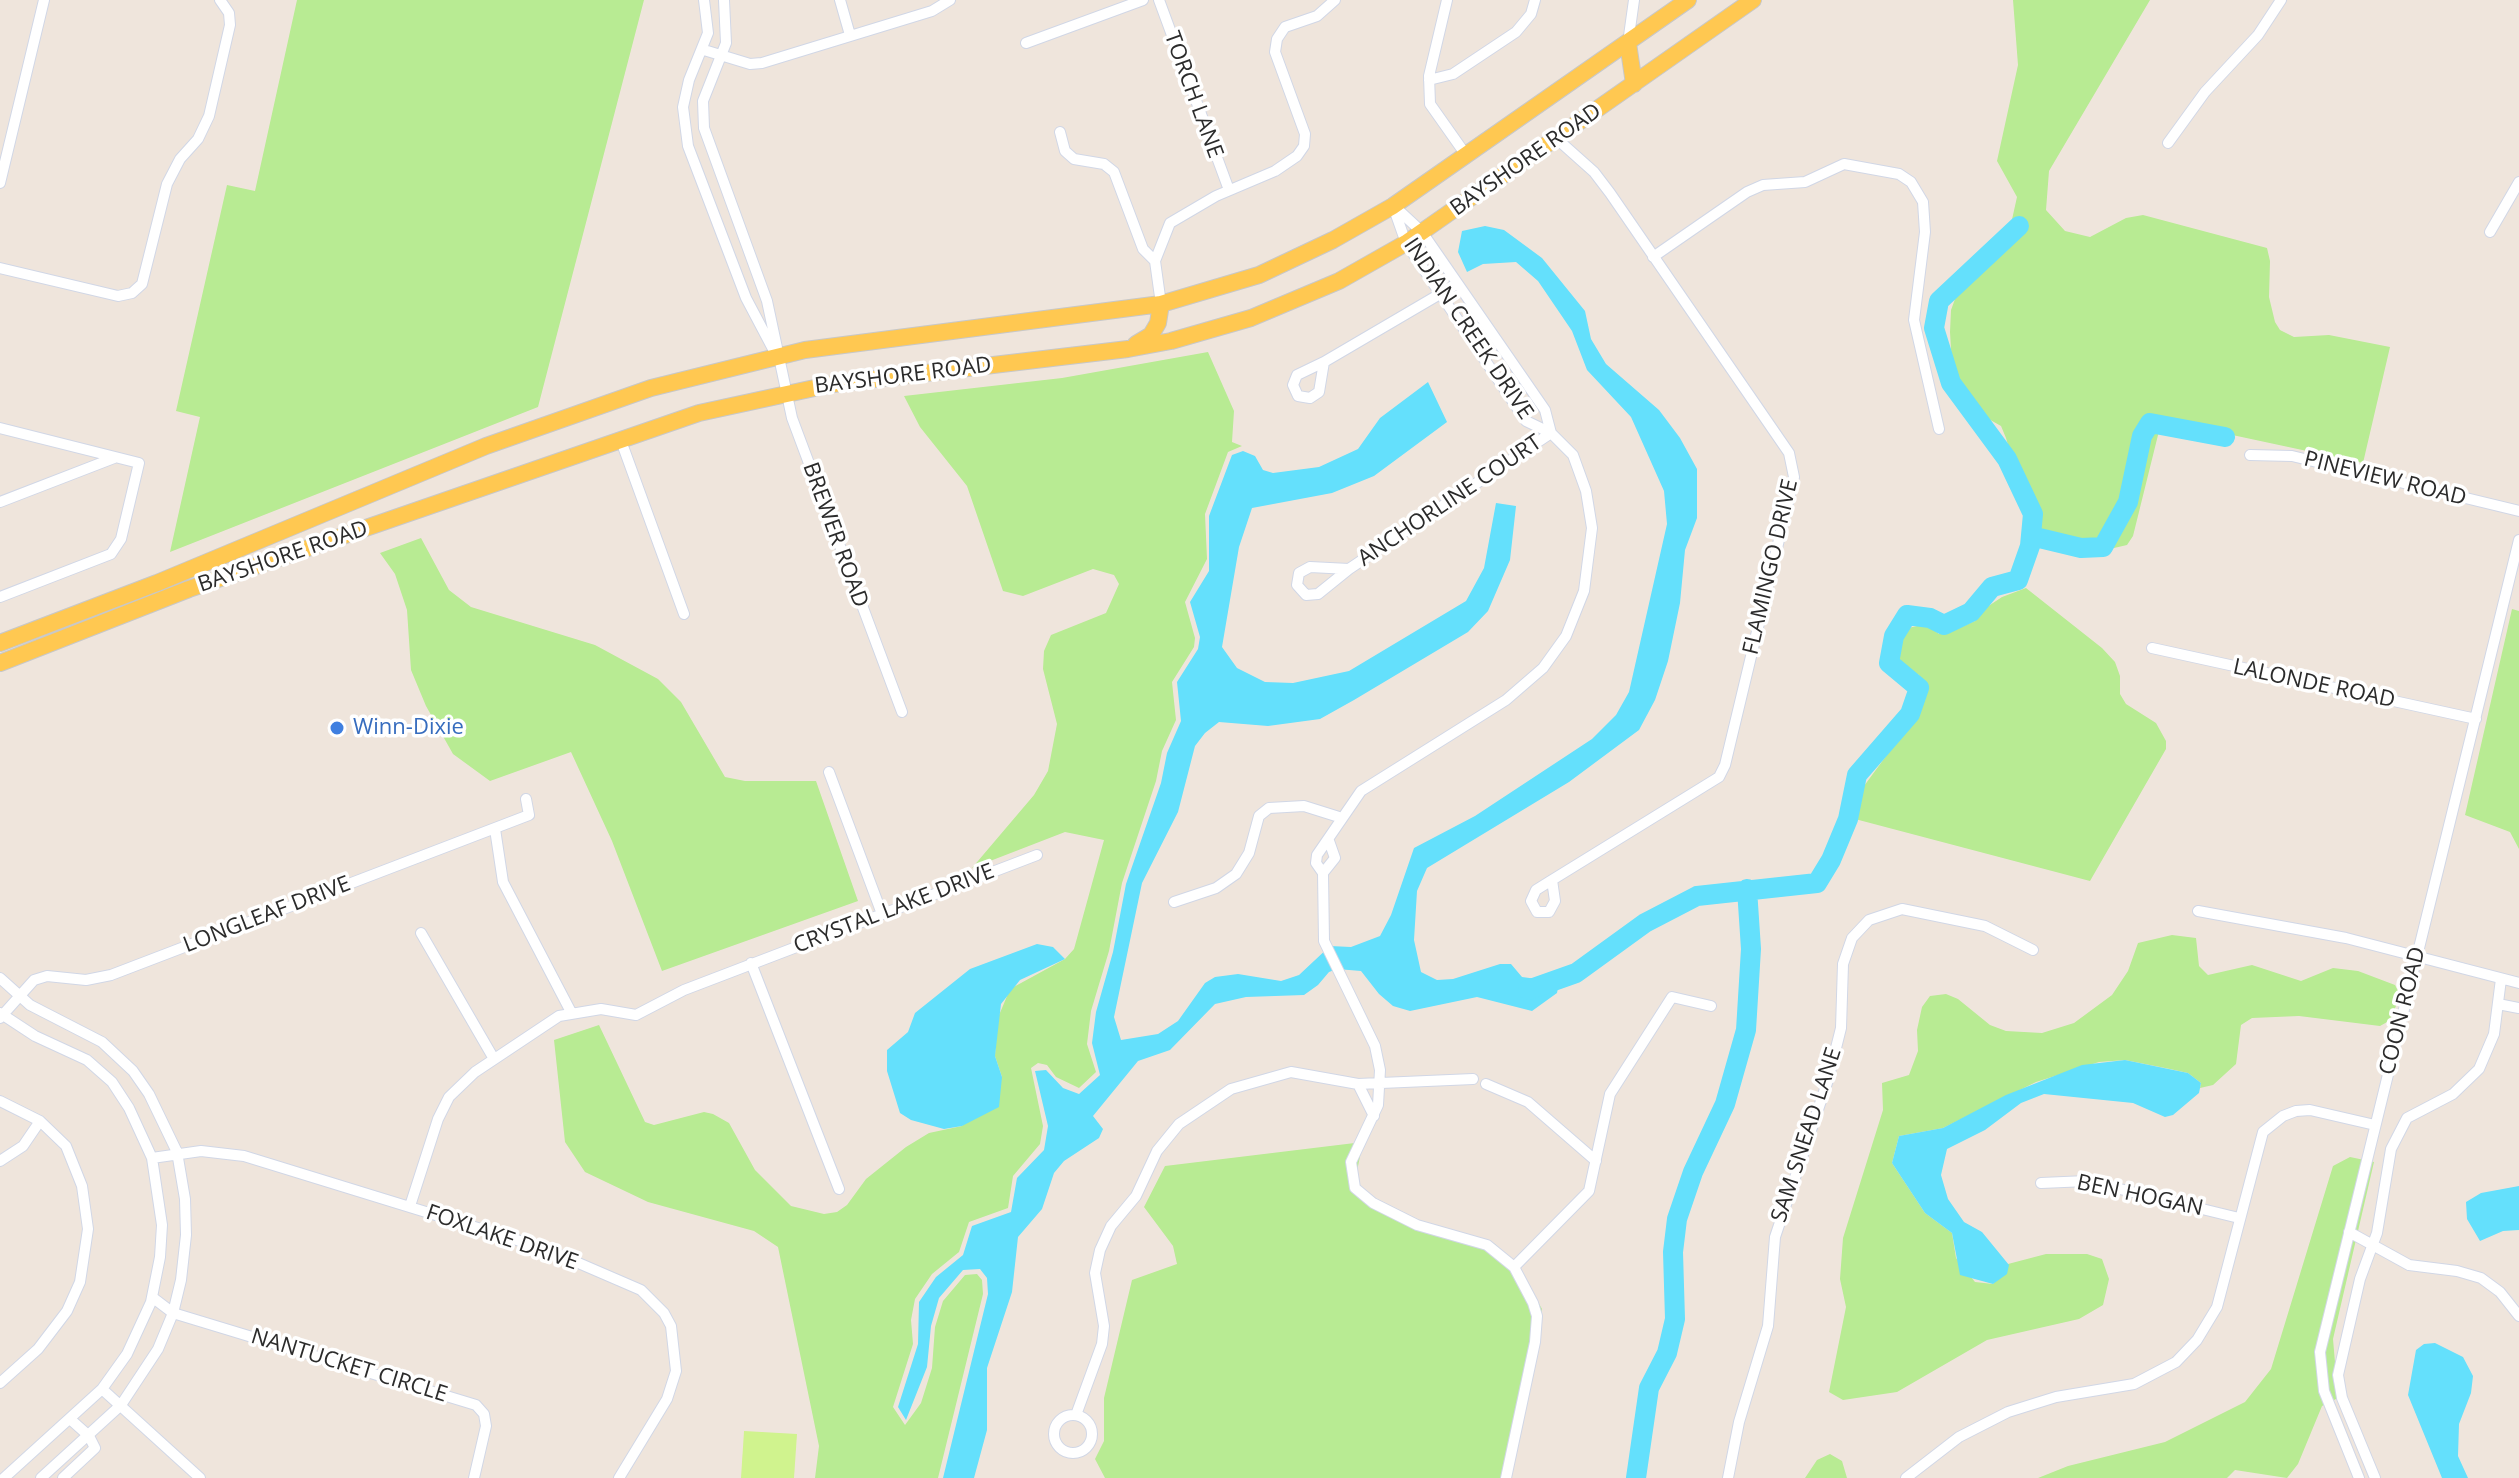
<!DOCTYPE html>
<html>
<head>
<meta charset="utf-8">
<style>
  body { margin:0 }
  canvas { display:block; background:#efe5dc }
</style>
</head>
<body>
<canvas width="2519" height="1478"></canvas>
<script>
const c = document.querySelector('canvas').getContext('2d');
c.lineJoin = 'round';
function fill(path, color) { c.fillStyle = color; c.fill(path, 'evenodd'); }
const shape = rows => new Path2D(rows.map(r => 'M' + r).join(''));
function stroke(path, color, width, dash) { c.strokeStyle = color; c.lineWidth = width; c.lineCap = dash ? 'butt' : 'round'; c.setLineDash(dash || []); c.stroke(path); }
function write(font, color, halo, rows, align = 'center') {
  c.font = font + ' "Open Sans",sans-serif'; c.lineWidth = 7; c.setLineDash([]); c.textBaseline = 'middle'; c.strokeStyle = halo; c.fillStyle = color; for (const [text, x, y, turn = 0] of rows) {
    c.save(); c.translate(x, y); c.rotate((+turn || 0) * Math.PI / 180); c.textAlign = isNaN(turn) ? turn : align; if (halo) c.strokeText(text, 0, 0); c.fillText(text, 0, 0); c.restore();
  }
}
fill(shape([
  [297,0,644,0,538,407,170,552,200,417,176,411,227,185,255,191],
  [2013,0,2150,0,2049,171,2046,210,2065,231,2090,237,2126,218,2143,215,2267,248,2270,261,2269,297,2275,322,2280,330,2294,337,2329,335,2390,347,2363,463,2167,421,2160,427,2133,536,2127,545,2114,548,2033,536,2006,438,2001,426,1978,413,1966,393,1952,366,1950,332,1951,310,1958,291,1966,281,2005,251,2017,197,1997,161,2018,65],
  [1208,352,1234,411,1232,442,1242,446,1228,452,1205,514,1207,559,1185,602,1195,638,1194,647,1172,682,1176,720,1162,751,1156,781,1122,883,1109,951,1091,1011,1087,1044,1096,1072,1079,1088,1056,1077,1047,1065,1038,1063,1031,1068,1043,1126,1040,1144,1013,1176,1008,1208,969,1222,959,1252,932,1274,915,1299,911,1320,913,1344,893,1407,905,1425,921,1403,932,1368,935,1327,943,1301,965,1275,977,1274,982,1280,983,1294,938,1478,815,1478,819,1446,778,1247,754,1231,648,1202,585,1172,565,1142,554,1040,599,1025,645,1122,654,1125,704,1112,713,1114,729,1123,755,1170,791,1206,824,1214,837,1212,847,1205,866,1179,906,1147,929,1133,962,1126,1002,1077,995,1056,997,1020,1010,989,1065,959,1074,949,1104,840,1065,832,972,868,1034,795,1048,771,1057,724,1043,669,1044,651,1051,635,1106,613,1119,584,1114,575,1093,569,1023,596,1003,591,967,486,920,427,904,396,1062,378],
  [421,538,449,590,471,607,595,645,658,679,681,702,725,777,745,781,816,781,858,901,662,971,612,841,571,752,490,781,453,754,426,706,411,670,407,610,395,574,380,553],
  [2026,588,2102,648,2115,662,2120,676,2120,694,2126,704,2156,723,2166,741,2166,749,2090,881,1855,819,1864,786,1920,710,1923,686,1919,675,1900,665,1896,645,1908,628,1926,624,1939,634,1950,632,1975,621,1987,607,2002,597],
  [2512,609,2519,611,2519,849,2510,832,2465,815],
  [2172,935,2196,938,2199,966,2208,975,2252,965,2301,981,2333,968,2358,971,2395,985,2399,993,2396,1006,2389,1021,2380,1026,2299,1016,2252,1018,2241,1025,2236,1064,2213,1085,2200,1088,2201,1083,2188,1073,2170,1069,2125,1060,2099,1062,2036,1082,1943,1128,1899,1136,1892,1163,1925,1213,1952,1233,1956,1258,1975,1282,1993,1284,2008,1264,2046,1254,2087,1254,2102,1259,2109,1279,2103,1305,2079,1319,1987,1340,1897,1392,1843,1400,1829,1392,1846,1307,1840,1279,1843,1238,1883,1110,1882,1083,1909,1075,1918,1051,1917,1030,1922,1007,1930,996,1946,994,1958,999,1990,1025,2006,1031,2042,1033,2074,1023,2112,995,2128,971,2138,943],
  [1363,1142,1357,1171,1359,1184,1366,1194,1412,1219,1495,1244,1518,1266,1542,1309,1510,1478,1105,1478,1095,1459,1104,1441,1104,1398,1132,1280,1177,1264,1173,1246,1144,1207,1165,1166],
  [2350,1157,2374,1162,2333,1339,2338,1398,2322,1406,2298,1464,2287,1478,2235,1470,2227,1478,2038,1478,2068,1466,2165,1442,2245,1402,2271,1369,2333,1166],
  [1830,1454,1842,1461,1847,1478,1805,1478,1817,1460]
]), '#b8eb93');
fill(shape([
  [744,1431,797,1434,794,1478,741,1478]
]), '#d0f38e');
fill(shape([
  [1485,226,1504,230,1542,258,1585,311,1591,339,1606,364,1659,410,1680,438,1697,469,1697,518,1685,550,1680,603,1668,661,1655,700,1639,730,1569,782,1427,868,1417,891,1414,940,1421,972,1437,980,1453,979,1500,964,1511,964,1522,977,1559,982,1557,993,1532,1011,1477,997,1410,1011,1393,1006,1379,994,1361,971,1337,969,1329,972,1318,985,1304,995,1246,997,1215,1004,1170,1050,1138,1061,1093,1116,1103,1129,1099,1138,1064,1161,1054,1173,1042,1209,1018,1237,1012,1292,987,1368,987,1430,974,1478,943,1478,988,1294,987,1278,980,1269,963,1270,939,1298,931,1326,927,1367,906,1420,898,1407,918,1344,919,1302,936,1277,963,1255,972,1226,1011,1212,1017,1178,1044,1150,1048,1126,1035,1071,1046,1070,1063,1088,1079,1094,1100,1075,1092,1043,1096,1012,1113,952,1126,884,1161,783,1167,753,1181,721,1177,682,1198,649,1200,637,1190,602,1209,571,1209,516,1232,455,1243,451,1255,456,1263,470,1273,473,1319,467,1358,449,1380,418,1428,382,1447,422,1374,476,1332,493,1252,508,1239,547,1222,647,1237,668,1265,682,1293,683,1349,671,1466,601,1484,568,1496,503,1516,506,1510,560,1488,611,1468,632,1354,700,1320,719,1268,726,1219,722,1205,733,1195,746,1178,812,1142,883,1114,1017,1121,1040,1158,1034,1178,1021,1205,983,1215,977,1238,974,1281,981,1299,975,1330,946,1351,947,1380,936,1391,915,1414,848,1475,816,1592,739,1616,715,1629,692,1667,524,1664,491,1631,417,1587,370,1572,331,1538,281,1516,262,1483,264,1467,272,1458,252,1462,231],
  [1037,944,1053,947,1065,959,1020,980,1001,1004,995,1056,1002,1077,999,1107,962,1126,944,1129,911,1120,900,1113,887,1071,887,1050,908,1032,915,1013,970,969],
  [2125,1060,2188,1073,2201,1083,2199,1093,2173,1115,2165,1117,2133,1103,2044,1094,2021,1103,1985,1130,1947,1149,1941,1175,1948,1199,1964,1222,1982,1232,2009,1265,2007,1274,1993,1284,1960,1275,1952,1233,1925,1213,1892,1163,1899,1136,1943,1128,2006,1095,2082,1065],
  [2519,1186,2519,1230,2503,1231,2480,1241,2467,1219,2466,1202,2481,1193],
  [2435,1343,2463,1357,2473,1376,2471,1393,2459,1424,2458,1456,2468,1478,2442,1478,2408,1395,2416,1350,2424,1344]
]), '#64e0fc');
stroke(shape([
  [2031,536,2081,548,2103,547,2128,502,2142,436,2150,423,2225,437],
  [1528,990,1576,973,1645,923,1697,896,1817,883,1831,860,1848,819,1857,775,1910,714,1919,688,1889,663,1894,636,1907,615,1930,618,1944,625,1971,612,1992,587,2018,580,2030,546,2033,514,2007,459,1951,383,1934,328,1939,301,2019,226],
  [1636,1478,1649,1388,1667,1353,1675,1319,1673,1252,1677,1219,1693,1172,1725,1104,1746,1030,1751,949,1747,889]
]), '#64e0fc', 20);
const street = shape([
  [704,0,708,33,689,80,683,107,688,146,746,298,774,351],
  [724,0,726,43,703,101,704,128,767,301,792,418,902,712],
  [840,0,850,35],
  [1159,0,1229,190],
  [1447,0,1429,76,1430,104,1466,155],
  [1026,43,1143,0],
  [1628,43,1634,0],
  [704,50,750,64,762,63,932,11,950,0],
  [1429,80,1453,74,1516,32,1531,14,1535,0],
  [1060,132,1065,151,1074,159,1104,164,1114,172,1143,249,1155,261],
  [2168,143,2205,92,2258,35,2281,0],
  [0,183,44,0],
  [1393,206,1406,243,1526,421,1551,433,1573,455,1586,491,1592,528,1584,591,1566,636,1543,668,1506,700,1361,791,1317,855,1316,863,1323,873,1324,941,1375,1046,1380,1070,1378,1105,1351,1162,1355,1188,1373,1203,1417,1225,1487,1245,1514,1267,1533,1303,1537,1316,1535,1342,1506,1478],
  [1394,206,1422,232,1545,410,1551,433],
  [2490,232,2519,182],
  [1653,257,1747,192,1763,185,1805,182,1844,164,1899,174,1911,182,1923,202,1925,232,1914,320,1939,429],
  [0,268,118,296,132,293,142,284,167,184,180,159,198,139,209,116,230,25,229,13,220,0],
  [1161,304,1155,261,1170,223,1216,196,1275,171,1297,156,1304,146,1305,134,1275,52,1277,39,1285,27,1317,16,1335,0],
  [1324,362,1457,284],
  [1324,362,1319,392,1310,398,1298,396,1293,385,1297,375,1324,362],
  [0,428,139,463,121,539,111,554,0,597],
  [620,438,684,614],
  [2250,455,2292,456,2519,511],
  [0,502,114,458],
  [1310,567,1349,569,1318,594,1306,595,1297,585,1299,573,1310,567],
  [1349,569,1551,433],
  [2152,648,2476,719],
  [829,772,882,914],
  [495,829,503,882,571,1012],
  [1323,873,1335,858,1329,841],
  [1552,880,1719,777,1725,765,1794,477,1789,453,1610,193,1594,172,1557,139],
  [1552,880,1555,901,1549,912,1537,912,1531,901,1536,890,1552,880],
  [1174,902,1216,888,1236,874,1249,853,1259,816,1269,808,1304,806,1339,817],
  [2198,911,2346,938,2519,983],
  [421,933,494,1059],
  [751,963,839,1189],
  [0,978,30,1005,102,1042,133,1071,149,1094,177,1152,185,1199,186,1235,181,1280,173,1313,158,1349,121,1405,41,1478],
  [2498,1004,2519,1008],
  [0,1013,35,1036,87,1060,112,1082,129,1108,152,1158,162,1225,160,1257,151,1302,127,1354,102,1389,4,1478],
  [0,1018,34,980,47,976,86,980,111,975,529,815,526,799],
  [1358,1084,1374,1116],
  [1486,1084,1528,1102,1596,1161],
  [0,1101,40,1121,66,1146,82,1186,88,1229,80,1282,67,1311,38,1349,0,1383],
  [152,1158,201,1151,244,1156,546,1249,641,1290,664,1313,671,1326,676,1371,667,1399,619,1478],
  [0,1161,23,1146,40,1121],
  [2041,1183,2087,1181,2239,1218],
  [410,1206,438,1119,449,1097,475,1072,559,1016,601,1009,636,1015,684,990,1037,855],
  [2349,1232,2409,1265,2457,1271,2481,1278,2500,1292,2519,1316],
  [1514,1267,1589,1191,1610,1094,1672,997,1711,1006],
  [152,1297,173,1313,476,1405,484,1414,486,1426,474,1478],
  [102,1389,200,1478],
  '1054 1434a19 19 0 1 1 38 0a19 19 0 1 1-38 0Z',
  [1076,1415,1102,1344,1104,1326,1095,1273,1100,1250,1111,1226,1136,1196,1157,1151,1179,1124,1231,1089,1291,1072,1358,1084,1473,1079],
  [63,1478,95,1448,89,1436,70,1419],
  [1728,1478,1739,1422,1768,1326,1775,1237,1828,1080,1841,1028,1843,964,1852,938,1869,920,1902,909,1985,926,2033,950],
  [1906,1478,1959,1437,2008,1412,2056,1397,2134,1384,2176,1362,2197,1340,2217,1307,2263,1132,2283,1116,2296,1111,2310,1110,2375,1125],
  [2359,1478,2324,1391,2320,1352,2519,540],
  [2375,1478,2342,1398,2338,1375,2360,1279,2377,1233,2391,1149,2407,1118,2453,1094,2479,1069,2494,1034,2501,979]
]);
const primary = shape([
  [1628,43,1634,84],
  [1136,344,1151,335,1158,323,1161,304],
  [0,643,157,583,486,446,651,388,805,350,1161,304,1259,275,1333,240,1393,206,1688,0],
  [0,663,189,589,699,413,833,384,1128,349,1171,341,1251,318,1339,281,1406,243,1753,0]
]);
stroke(street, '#d1d7e6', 12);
stroke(primary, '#c8c8c8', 18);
stroke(street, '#fff', 10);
stroke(primary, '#ffc851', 16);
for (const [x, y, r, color] of [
  [337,728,8,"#3f7fe0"]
]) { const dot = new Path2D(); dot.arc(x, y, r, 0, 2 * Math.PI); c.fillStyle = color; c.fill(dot); stroke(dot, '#fff', 3); }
write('22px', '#2b2b2b', '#fff', [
  ["TORCH LANE",1193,95,70],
  ["BAYSHORE ROAD",1526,160,-35],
  ["INDIAN CREEK DRIVE",1468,329,56],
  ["BAYSHORE ROAD",903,376,-7],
  ["PINEVIEW ROAD",2385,479,14],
  ["ANCHORLINE COURT",1450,501,-34],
  ["BREWER ROAD",835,535,70],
  ["BAYSHORE ROAD",283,557,-19],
  ["FLAMINGO DRIVE",1771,567,-77],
  ["LALONDE ROAD",2314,684,12],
  ["CRYSTAL LAKE DRIVE",894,909,-21],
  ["LONGLEAF DRIVE",267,915,-21],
  ["COON ROAD",2403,1011,-76],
  ["SAM SNEAD LANE",1807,1135,-72],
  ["BEN HOGAN",2140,1196,12],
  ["FOXLAKE DRIVE",502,1238,19],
  ["NANTUCKET CIRCLE",349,1366,17]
]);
write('22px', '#366cbe', '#fff', [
  ["Winn-Dixie",353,728]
], 'left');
</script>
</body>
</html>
